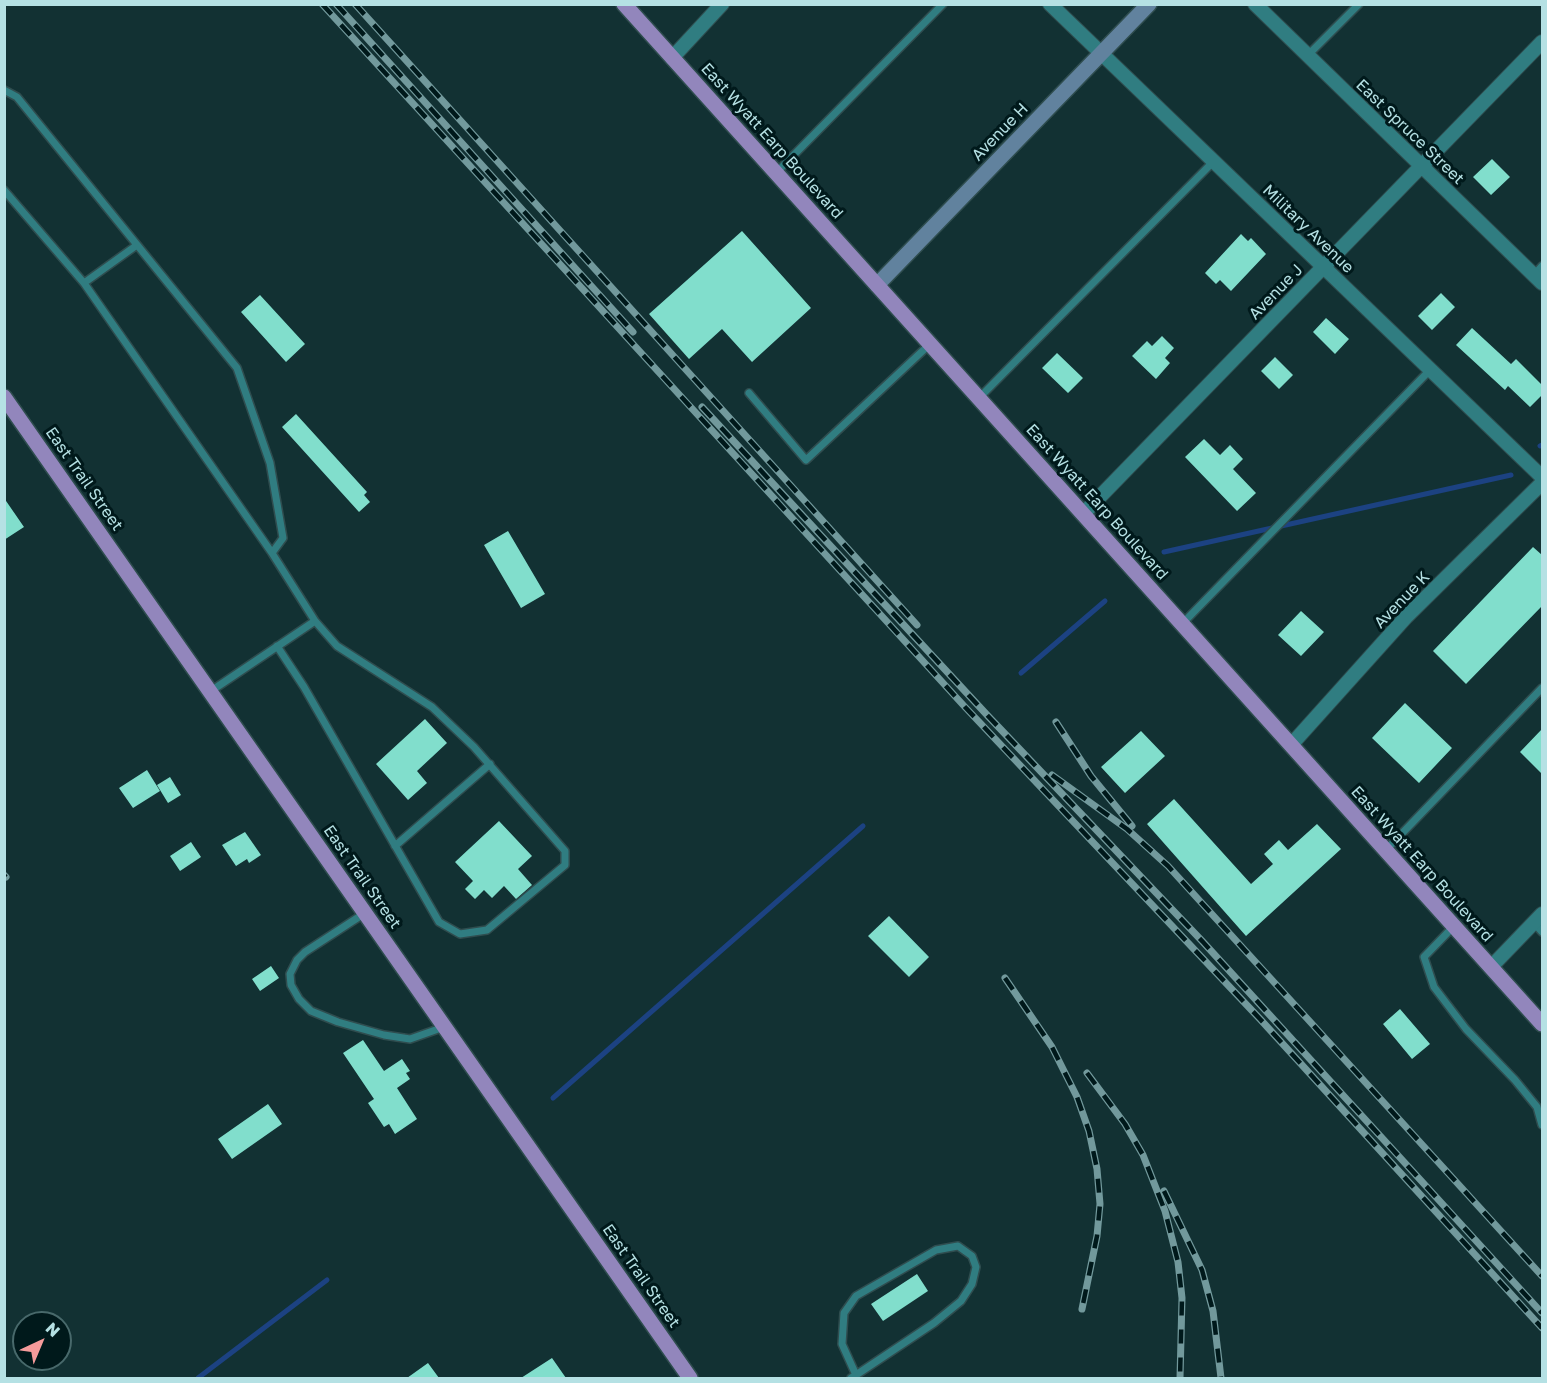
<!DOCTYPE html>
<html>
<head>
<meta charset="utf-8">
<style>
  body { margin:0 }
  #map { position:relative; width:1547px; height:1383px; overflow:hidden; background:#123133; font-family:"Golos Text",sans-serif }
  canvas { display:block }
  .frame { position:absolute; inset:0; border:6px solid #b5e1e4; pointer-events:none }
  .north { position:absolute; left:12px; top:1311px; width:60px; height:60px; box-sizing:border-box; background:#00191b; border:2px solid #48696b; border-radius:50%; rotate:44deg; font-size:16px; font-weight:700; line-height:24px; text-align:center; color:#b5e1e4 }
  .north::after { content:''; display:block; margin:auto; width:21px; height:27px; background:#f59b9b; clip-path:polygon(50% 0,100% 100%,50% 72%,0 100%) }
</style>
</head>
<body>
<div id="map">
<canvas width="1547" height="1383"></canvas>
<div class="frame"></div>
<div class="north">N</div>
</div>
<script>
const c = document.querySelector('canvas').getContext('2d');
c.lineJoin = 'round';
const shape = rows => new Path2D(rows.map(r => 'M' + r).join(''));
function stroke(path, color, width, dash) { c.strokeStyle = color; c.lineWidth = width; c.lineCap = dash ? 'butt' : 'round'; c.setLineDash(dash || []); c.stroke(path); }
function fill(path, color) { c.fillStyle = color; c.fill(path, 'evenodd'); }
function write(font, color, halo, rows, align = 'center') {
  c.font = font + ' "Golos Text",sans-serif'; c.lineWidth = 6; c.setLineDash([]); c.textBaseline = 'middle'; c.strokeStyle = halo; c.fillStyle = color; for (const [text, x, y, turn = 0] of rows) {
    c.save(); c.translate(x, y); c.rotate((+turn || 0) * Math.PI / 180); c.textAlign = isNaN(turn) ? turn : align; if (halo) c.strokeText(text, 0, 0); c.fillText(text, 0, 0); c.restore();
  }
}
stroke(shape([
  [1540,446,1542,445],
  [1164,552,1511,475],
  [1021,673,1105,601],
  [553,1098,863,826],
  [198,1378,327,1280]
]), '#1c4282', 5);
fill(shape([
  [1492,159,1510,177,1491,195,1473,177],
  [742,231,811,308,752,362,722,329,689,359,649,314],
  [1241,234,1248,241,1251,238,1266,254,1231,291,1220,280,1216,284,1205,273],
  [1441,293,1455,307,1432,330,1418,316],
  [260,295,305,344,286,362,241,312],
  [1326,318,1349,339,1335,354,1313,332],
  [1472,328,1511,364,1516,359,1542,385,1542,395,1530,407,1508,386,1505,390,1456,345],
  [1162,336,1174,348,1165,358,1170,363,1156,379,1132,356,1147,341,1152,346],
  [1057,353,1083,378,1068,393,1042,368],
  [1275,357,1293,375,1279,389,1261,371],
  [296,414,367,492,364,495,370,502,359,512,282,427],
  [1204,439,1220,455,1230,445,1243,459,1233,469,1256,493,1237,511,1185,457],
  [4,498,24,527,4,540],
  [508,531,545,594,521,608,484,545],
  [1533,547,1542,555,1542,606,1466,684,1433,651],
  [1301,611,1324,632,1301,656,1278,635],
  [1405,703,1452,748,1419,783,1372,738],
  [425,719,447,743,417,771,427,783,408,800,376,764],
  [1542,729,1542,774,1520,752],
  [1141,731,1165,756,1125,793,1101,767],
  [147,770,160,791,133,808,119,788],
  [170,777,181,795,168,803,157,785],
  [1174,799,1251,884,1273,864,1264,854,1279,840,1288,850,1317,824,1341,849,1246,936,1147,824],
  [499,821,532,856,518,869,532,885,516,899,504,886,492,898,484,890,475,899,465,889,473,881,455,862],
  [245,832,261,855,249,863,247,859,236,866,222,845],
  [191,842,201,857,180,871,170,856],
  [889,916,929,957,909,977,868,936],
  [271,966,279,978,260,991,252,979],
  [1400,1009,1430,1044,1412,1059,1383,1024],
  [363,1040,384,1071,402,1059,410,1071,406,1073,410,1079,397,1088,417,1119,395,1134,389,1124,384,1127,368,1103,374,1099,343,1053],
  [268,1104,282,1124,232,1159,218,1139],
  [917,1274,928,1291,883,1321,871,1304],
  [552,1358,566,1378,521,1378],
  [428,1363,439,1378,407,1378]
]), '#81decc');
const lane = shape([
  [1307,56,1359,4],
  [4,90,17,97,237,368,270,463,283,538,272,553,315,621,337,646,432,707,474,747,565,851,565,865,487,930,460,934,439,922,304,687,277,646],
  [776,173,943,4],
  [4,190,84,283,272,553],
  [1534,275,1542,266],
  [84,283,137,245],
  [749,393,806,460,930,344],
  [979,398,1213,162],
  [1182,624,1430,370],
  [211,691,315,621],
  [395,846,490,764],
  [1386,850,1542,688],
  [365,913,305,952,297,960,290,974,291,985,299,999,311,1011,338,1022,384,1035,410,1039,444,1027],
  [1534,923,1542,932],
  [1454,926,1424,957,1434,987,1466,1029,1515,1080,1537,1107,1542,1125],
  [851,1378,856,1375,934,1323,961,1301,972,1284,976,1267,972,1256,958,1246,936,1250,856,1296,844,1313,842,1344,856,1375]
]);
const street = shape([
  [1050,4,1542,477],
  [1255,4,1542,283],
  [672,58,722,4],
  [1083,514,1542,42],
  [1291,745,1406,617,1542,483],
  [1491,967,1542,914]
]);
const secondary = shape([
  [877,285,1149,4]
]);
const primary = shape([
  [624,4,1542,1024],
  [4,397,690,1378]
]);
stroke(lane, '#2f4d4f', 10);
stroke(street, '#2f4d4f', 16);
stroke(secondary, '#2f4d4f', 18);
stroke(primary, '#2f4d4f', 18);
stroke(lane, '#307d81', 7);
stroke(street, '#307d81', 14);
stroke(secondary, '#61829e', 15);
stroke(primary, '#9286bc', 15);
const rail = shape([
  [322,4,965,707,1260,1019,1542,1328],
  [336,4,633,332],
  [355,4,917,625],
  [702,407,988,716,1203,942,1542,1313],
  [1056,722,1091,776,1132,826],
  [1052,775,1127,829,1168,866,1542,1276],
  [4,875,6,877],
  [1005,978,1052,1047,1077,1097,1089,1131,1097,1169,1100,1204,1097,1236,1082,1309],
  [1087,1073,1125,1124,1143,1155,1165,1211,1178,1262,1182,1298,1180,1378],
  [1164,1191,1202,1270,1213,1311,1221,1378]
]);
stroke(rail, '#72999c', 7);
stroke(rail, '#00191b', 4.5, [14]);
write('16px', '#b5e1e4', '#00191b', [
  ["Avenue H",1000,132,-46],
  ["East Spruce Street",1410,132,44],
  ["East Wyatt Earp Boulevard",772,141,48],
  ["Military Avenue",1308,229,44],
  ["Avenue J",1276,292,-46],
  ["East Trail Street",84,479,55],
  ["East Wyatt Earp Boulevard",1097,502,48],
  ["Avenue K",1402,600,-46],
  ["East Wyatt Earp Boulevard",1422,864,48],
  ["East Trail Street",362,877,55],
  ["East Trail Street",641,1276,55]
]);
</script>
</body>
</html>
